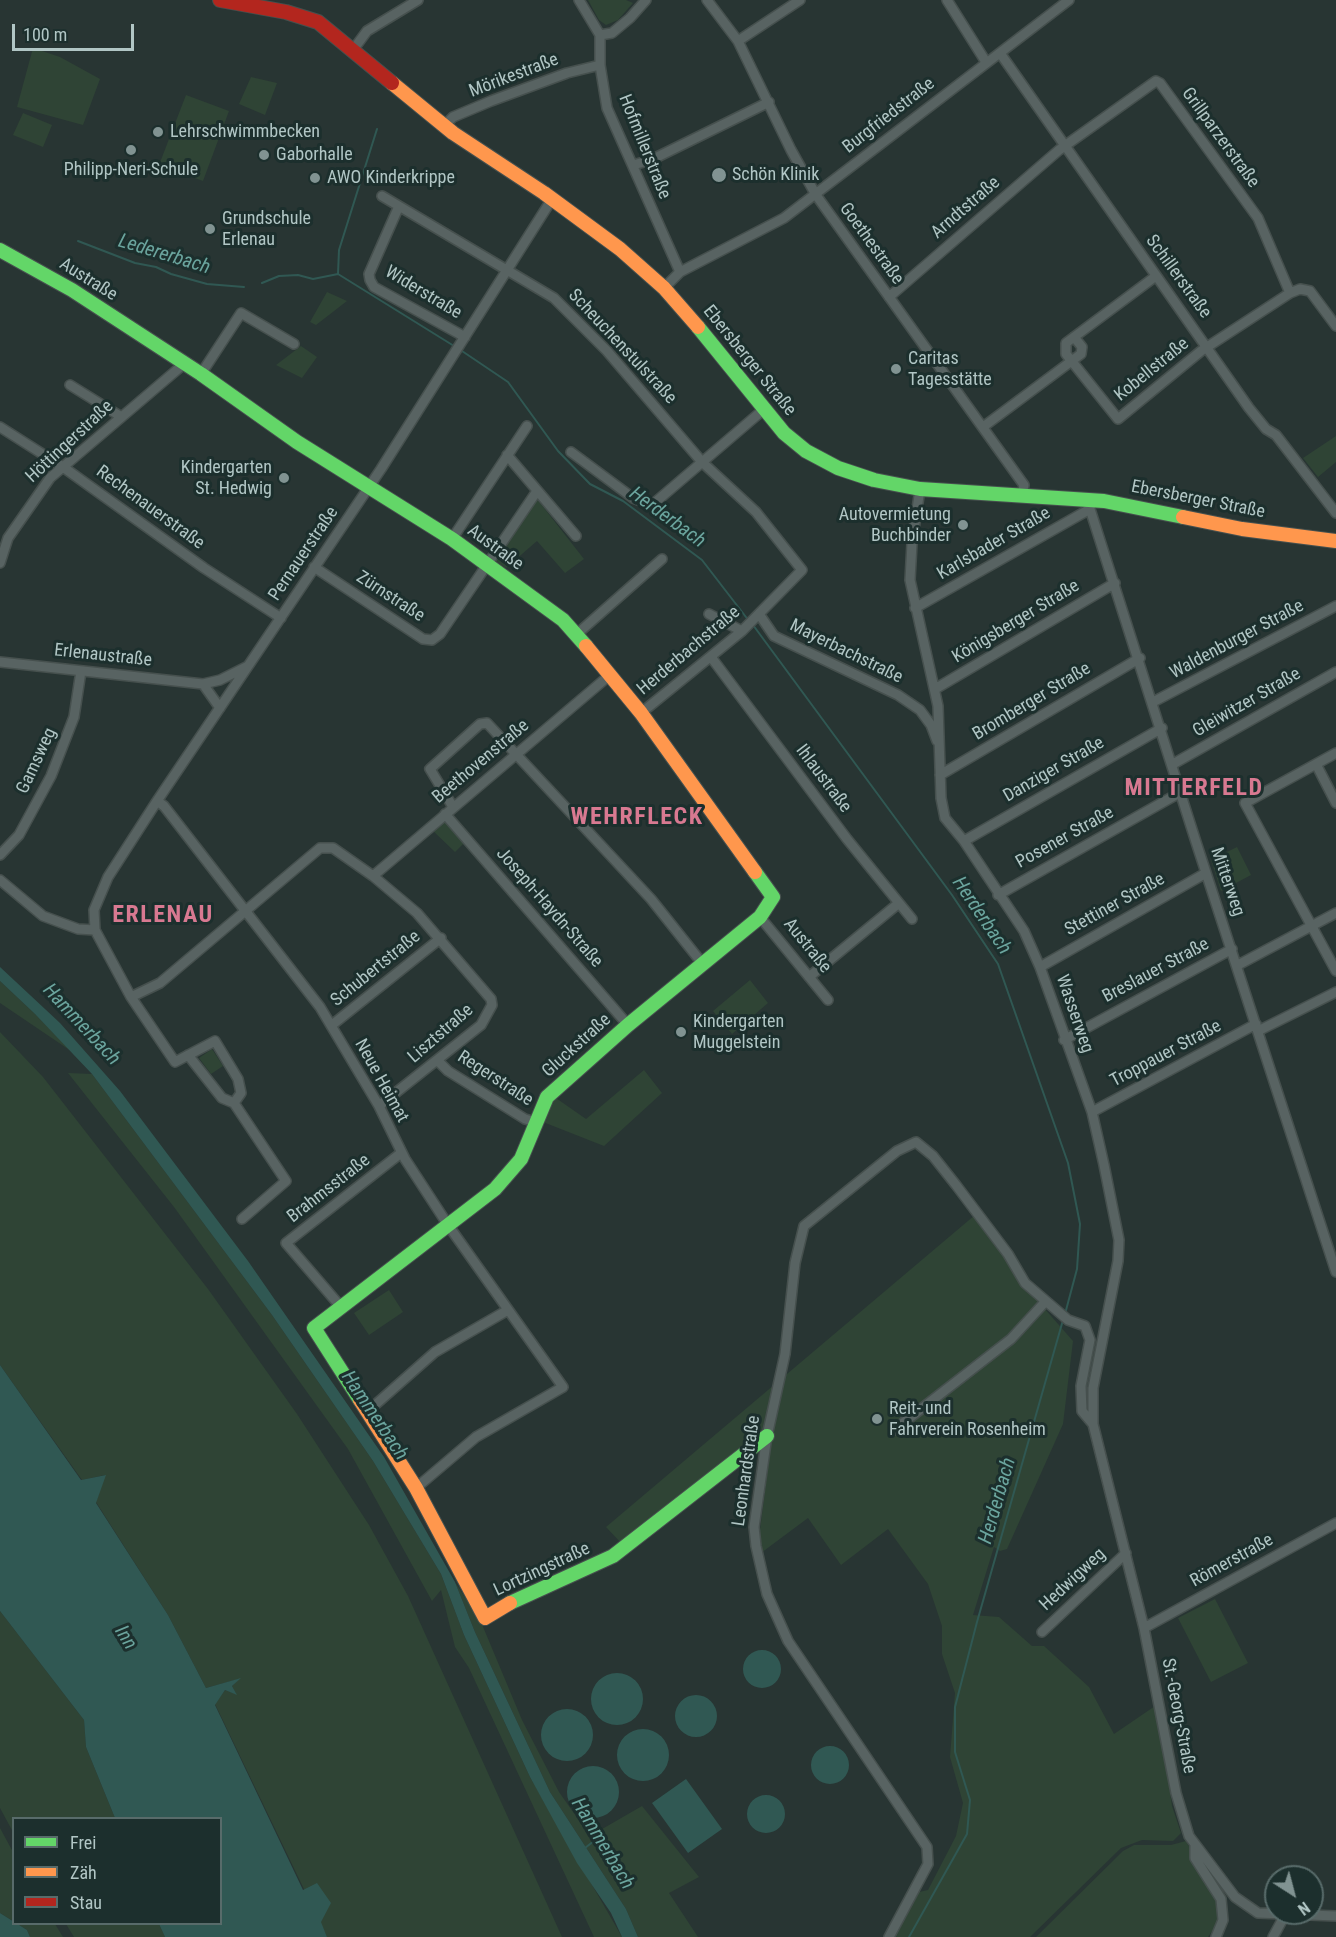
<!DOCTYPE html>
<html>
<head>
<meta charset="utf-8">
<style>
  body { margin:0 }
  #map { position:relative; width:1336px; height:1937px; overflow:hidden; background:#283533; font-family:"Roboto Condensed",sans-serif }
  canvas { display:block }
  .legend { position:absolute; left:12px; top:1817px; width:210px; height:108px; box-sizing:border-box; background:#1c2f2d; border:2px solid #586b6a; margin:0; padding:8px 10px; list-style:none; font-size:18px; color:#b1c6c5 }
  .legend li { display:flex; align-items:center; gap:12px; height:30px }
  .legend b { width:30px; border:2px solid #586b6a }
  .north { position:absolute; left:1264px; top:1865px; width:60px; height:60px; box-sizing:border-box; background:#1c2f2d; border:2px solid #586b6a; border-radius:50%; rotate:144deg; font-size:16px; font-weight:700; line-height:24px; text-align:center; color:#b1c6c5 }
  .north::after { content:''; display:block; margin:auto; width:21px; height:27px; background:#819392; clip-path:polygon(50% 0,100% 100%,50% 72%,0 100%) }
  .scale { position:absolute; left:12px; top:24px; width:122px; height:27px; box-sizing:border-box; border:3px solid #b1c6c5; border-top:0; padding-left:8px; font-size:18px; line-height:21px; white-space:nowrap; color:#b1c6c5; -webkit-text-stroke:4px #1c2f2d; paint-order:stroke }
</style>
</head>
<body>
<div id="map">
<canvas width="1336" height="1937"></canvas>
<ul class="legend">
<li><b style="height:8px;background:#63d668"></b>Frei</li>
<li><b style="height:8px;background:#ff974d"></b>Zäh</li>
<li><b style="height:8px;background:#b3261e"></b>Stau</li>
</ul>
<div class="north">N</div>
<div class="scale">100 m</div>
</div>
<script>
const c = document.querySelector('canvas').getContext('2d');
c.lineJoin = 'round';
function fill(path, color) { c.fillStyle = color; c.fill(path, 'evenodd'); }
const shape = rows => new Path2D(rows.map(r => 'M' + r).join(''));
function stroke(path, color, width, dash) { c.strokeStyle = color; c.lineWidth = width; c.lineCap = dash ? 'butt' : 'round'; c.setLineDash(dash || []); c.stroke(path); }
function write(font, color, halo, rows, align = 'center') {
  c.font = font + ' "Roboto Condensed",sans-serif'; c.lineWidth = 6; c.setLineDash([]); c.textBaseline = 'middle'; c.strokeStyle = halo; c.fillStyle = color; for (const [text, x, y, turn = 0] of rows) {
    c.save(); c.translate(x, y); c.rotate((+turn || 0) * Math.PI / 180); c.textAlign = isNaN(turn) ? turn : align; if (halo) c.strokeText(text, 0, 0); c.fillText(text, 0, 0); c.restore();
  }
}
fill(shape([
  [588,0,626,0,633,3,618,20,606,25,599,20],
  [33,48,60,57,100,79,83,125,17,107],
  [251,77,277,83,265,115,239,104],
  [186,95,229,111,203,181,159,165],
  [23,113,52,125,43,147,13,135],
  [327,292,347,301,316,325,310,322],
  [301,346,317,357,302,378,276,365],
  [1336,436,1336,462,1318,477,1303,458],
  [537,499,584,559,565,573,537,541,506,568,494,560],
  [445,820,464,843,455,852,431,829],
  [1237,847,1251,875,1221,891,1211,860],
  [750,980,768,1003,732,1034,713,1011],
  [0,981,35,1014,71,1051,0,1003],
  [0,1032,43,1077,208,1289,297,1414,369,1525,408,1596,562,1937,327,1937,215,1704,225,1690,236,1694,232,1686,239,1679,206,1688,168,1615,96,1502,105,1475,82,1480,0,1365],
  [212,1049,223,1066,211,1074,199,1058],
  [644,1070,662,1093,604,1146,543,1122,553,1096,586,1119],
  [68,1073,92,1074,272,1315,373,1461,441,1574,464,1635,530,1777,622,1937,594,1937,469,1668,455,1647,441,1590,432,1601,348,1449,174,1207],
  [975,1215,1022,1283,1073,1341,1063,1424,1007,1549,1000,1551,994,1547,973,1615,999,1617,1032,1646,1044,1646,1089,1687,1114,1734,1158,1704,1172,1806,1181,1833,1173,1841,1142,1840,1121,1848,1030,1937,895,1937,919,1892,928,1890,956,1836,963,1803,950,1757,955,1693,942,1654,942,1626,928,1584,888,1529,841,1565,808,1518,761,1553,759,1538,773,1428,622,1544,606,1527],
  [389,1290,403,1312,369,1335,354,1313],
  [455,1582,481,1622,522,1720,559,1792,590,1836,642,1806,699,1877,669,1893,698,1937,638,1937,626,1909,550,1792,475,1632],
  [1215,1599,1248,1663,1211,1682,1178,1618],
  [0,1611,84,1720,86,1747,115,1818,14,1818,13,1832,0,1808],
  [0,1828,13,1852,13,1921,0,1913],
  [1186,1841,1221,1901,1223,1916,1208,1937,1036,1937,1123,1851,1134,1845,1171,1845],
  [17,1924,55,1924,63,1937,30,1937,27,1930],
  [66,1924,159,1924,165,1937,74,1937]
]), '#2f4435');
fill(shape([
  [0,967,60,1023,120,1091,248,1261,384,1457,455,1582,475,1632,550,1792,626,1909,638,1937,622,1937,611,1913,577,1863,530,1777,464,1635,441,1574,373,1461,272,1315,92,1074,35,1014,0,981],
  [0,1365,81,1480,106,1475,96,1503,168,1615,206,1688,241,1678,232,1686,237,1695,225,1690,215,1705,303,1890,317,1883,331,1903,321,1922,327,1937,165,1937,159,1924,220,1924,220,1818,115,1818,86,1747,84,1720,0,1611],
  '743 1669a19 19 0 1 1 38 0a19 19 0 1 1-38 0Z',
  '591 1699a26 26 0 1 1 52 0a26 26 0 1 1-52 0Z',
  '675 1716a21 21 0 1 1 42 0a21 21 0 1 1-42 0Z',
  '541 1735a26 26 0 1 1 52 0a26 26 0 1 1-52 0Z',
  '617 1755a26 26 0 1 1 52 0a26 26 0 1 1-52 0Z',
  '811 1765a19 19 0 1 1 38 0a19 19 0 1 1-38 0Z',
  '567 1792a26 26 0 1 1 52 0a26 26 0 1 1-52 0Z',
  [686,1779,722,1829,688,1853,652,1803],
  '747 1814a19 19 0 1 1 38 0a19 19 0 1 1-38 0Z',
  [0,1913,27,1930,30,1937,0,1937]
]), '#305853');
stroke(shape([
  [377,129,339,250,338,274,454,346],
  [78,241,135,263,156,267,171,274,207,284,244,287],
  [262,283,279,276,298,275,313,279,338,274],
  [459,349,508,382,558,451,590,484,623,501,702,560,749,621],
  [753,625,952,895,998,964,1068,1163,1080,1224,1077,1269,1065,1314],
  [585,1848,599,1837],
  [909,1937,967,1834,970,1800,955,1752,955,1707,977,1622,1063,1320]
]), '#305853', 2);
const street = shape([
  [579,0,600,35,600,65,607,108,680,272],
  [707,0,738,41,791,150,816,195,1024,485,1022,496],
  [947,0,986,62],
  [600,35,612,33,630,18,646,0],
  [738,41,800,0],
  [353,50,367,31,418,0],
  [1000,53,1249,408,1266,429,1276,435,1336,513],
  [444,126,453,117,491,101,567,73,600,65],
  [633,165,651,160,769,102],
  [382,196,554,298,607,351,702,462,756,512,802,570,742,631,641,713],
  [399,206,369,274,370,280,374,287,465,337],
  [1156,276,1066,343,1066,354,1118,419,1201,351,1290,293,1300,289,1310,291,1336,326],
  [664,288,680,272,784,218,1069,0],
  [889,297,1059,150,1156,81,1160,83,1258,218,1290,293],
  [201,374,241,313,294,344],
  [70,385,120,416],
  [0,427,63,467,204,568,281,618],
  [983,427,1081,354,1082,347,1074,337],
  [571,452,633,498,652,505,763,410],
  [507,455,576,536],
  [920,489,912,543,910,580,938,706,941,798,945,818,964,841,1024,931,1040,967,1092,1112,1104,1165,1119,1240,1118,1261,1093,1388,1093,1424,1144,1628,1176,1793,1189,1836,1235,1897,1258,1913,1336,1916],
  [1091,501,1090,509,1196,842,1336,1272],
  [452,539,527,426],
  [0,563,8,538,50,478,185,363],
  [314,567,423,639,432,640,440,634,537,491],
  [915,608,1090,509],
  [709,614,742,631],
  [759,614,774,636,898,695,920,710,931,725,937,741],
  [577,634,662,559],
  [711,657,847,839,912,919],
  [0,662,203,684,220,680,248,666],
  [203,684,220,708],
  [935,689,1115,583],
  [1153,702,1336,606],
  [1336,753,1245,803,1336,971],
  [1173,764,1336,672],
  [1316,764,1336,803],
  [940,775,1140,658],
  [157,801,164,806,320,1007,379,1106,405,1159,448,1225,563,1387,476,1437,416,1488],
  [453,807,430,769,480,724,487,723,651,899,702,963],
  [445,814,628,1025],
  [964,841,1162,728],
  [0,855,19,835,51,776,74,717,81,671],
  [373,876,611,674],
  [0,880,43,916,78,929,95,930],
  [998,895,1181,792],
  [760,917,828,1000],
  [1238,965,1336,913],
  [1040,967,1206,873],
  [809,977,899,903],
  [131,997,160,983,320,848,333,848,373,876,417,913,491,999,492,1005,481,1025,379,1106],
  [332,1025,441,938],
  [1258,1031,1336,992],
  [1064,1040,1232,949],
  [188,1055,222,1098,234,1103,241,1093,238,1079,215,1041,175,1062,131,997,95,930,94,910,108,877,157,801,381,469,552,199],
  [438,1061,448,1071,525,1119,536,1122],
  [234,1103,286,1181,242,1219],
  [1092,1112,1256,1024],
  [341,1307,286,1243,401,1153],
  [367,1412,435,1352,508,1310],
  [894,1430,1011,1339,1045,1302],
  [1144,1628,1336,1523],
  [1042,1632,1126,1553],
  [1195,1844,1195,1858,1221,1899,1223,1920,1216,1937],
  [889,1937,928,1864,927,1847,788,1641,767,1594,756,1546,754,1527,767,1436,785,1354,795,1263,804,1226,897,1151,916,1142,933,1156,956,1185,1008,1254,1025,1283,1068,1320,1085,1326,1090,1340,1081,1386,1082,1411,1093,1424],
  [1273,1937,1285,1915]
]);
const fast = shape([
  [0,250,72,290,201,374,297,442,452,539,563,620,586,646],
  [698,327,784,433,806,451,838,468,874,480,920,489,1104,501,1183,517],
  [360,1400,314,1328,495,1189,521,1159,547,1097,628,1025,760,917,773,897,755,872],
  [510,1603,613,1556,767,1436]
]);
const slow = shape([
  [392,83,453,133,544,193,620,249,664,288,698,327],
  [1183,517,1242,529,1336,541],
  [586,646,641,713,755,872],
  [360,1400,416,1488,485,1618,510,1603]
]);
const jam = shape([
  [220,0,286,12,318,22,392,83]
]);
stroke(street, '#46504e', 12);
stroke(fast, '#46504e', 16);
stroke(slow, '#46504e', 16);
stroke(jam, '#46504e', 16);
stroke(street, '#586362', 9);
stroke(fast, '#63d668', 14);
stroke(slow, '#ff974d', 14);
stroke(jam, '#b3261e', 14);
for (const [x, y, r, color] of [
  [158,132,6,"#819392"],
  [131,150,6,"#819392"],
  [264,155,6,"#819392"],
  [719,175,8,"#819392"],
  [315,178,6,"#819392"],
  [210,229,6,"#819392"],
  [896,369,6,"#819392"],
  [284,478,6,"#819392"],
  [963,525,6,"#819392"],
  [681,1032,6,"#819392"],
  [877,1419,6,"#819392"]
]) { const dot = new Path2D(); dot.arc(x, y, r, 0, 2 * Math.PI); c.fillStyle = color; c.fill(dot); stroke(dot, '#1c2f2d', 2); }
write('18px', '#b1c6c5', '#1c2f2d', [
  ["Mörikestraße",514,76,-21],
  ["Burgfriedstraße",889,116,-38],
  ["Grillparzerstraße",1220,138,54],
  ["Hofmillerstraße",644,147,68],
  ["Arndtstraße",966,208,-41],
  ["Goethestraße",871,244,54],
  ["Schillerstraße",1178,277,54],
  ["Austraße",88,280,32],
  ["Widerstraße",423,293,31],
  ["Scheuchenstulstraße",622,347,47],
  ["Ebersberger Straße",749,361,51],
  ["Kobellstraße",1152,370,-39],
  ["Höttingerstraße",70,442,-43],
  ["Ebersberger Straße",1198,500,11],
  ["Rechenauerstraße",150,508,36],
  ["Karlsbader Straße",994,544,-30],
  ["Austraße",495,548,36],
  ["Pernauerstraße",304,554,-56],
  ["Zürnstraße",390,597,33],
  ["Königsberger Straße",1016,622,-31],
  ["Waldenburger Straße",1237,640,-28],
  ["Herderbachstraße",689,651,-40],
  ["Mayerbachstraße",846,652,26],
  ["Erlenaustraße",103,656,6],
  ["Bromberger Straße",1032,702,-31],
  ["Gleiwitzer Straße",1247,703,-30],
  ["Gamsweg",37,761,-65],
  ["Beethovenstraße",481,762,-40],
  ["Danziger Straße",1054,770,-30],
  ["Ihlaustraße",823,779,53],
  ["Posener Straße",1065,838,-29],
  ["Mitterweg",1227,882,71],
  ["Stettiner Straße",1115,905,-29],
  ["Joseph-Haydn-Straße",549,908,49],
  ["Austraße",807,946,51],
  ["Schubertstraße",376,969,-39],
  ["Breslauer Straße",1156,971,-28],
  ["Wasserweg",1074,1014,71],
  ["Lisztstraße",441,1034,-41],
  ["Gluckstraße",577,1046,-42],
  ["Troppauer Straße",1166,1054,-28],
  ["Regerstraße",495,1079,33],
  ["Neue Heimat",381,1081,61],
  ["Brahmsstraße",329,1189,-38],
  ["Leonhardstraße",747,1471,-82],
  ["Römerstraße",1232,1561,-29],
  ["Lortzingstraße",542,1570,-25],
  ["Hedwigweg",1073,1580,-43],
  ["St.-Georg-Straße",1178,1716,79]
]);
write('18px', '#b1c6c5', '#1c2f2d', [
  ["Lehrschwimmbecken",170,132],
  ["Gaborhalle",276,155],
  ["Philipp-Neri-Schule",131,170,"center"],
  ["Schön Klinik",732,175],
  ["AWO Kinderkrippe",327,178],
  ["Grundschule",222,219],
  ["Erlenau",222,240],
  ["Caritas",908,359],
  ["Tagesstätte",908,380],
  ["Kindergarten",272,468,"right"],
  ["St. Hedwig",272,489,"right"],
  ["Autovermietung",951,515,"right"],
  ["Buchbinder",951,536,"right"],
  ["Kindergarten",693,1022],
  ["Muggelstein",693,1043],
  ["Reit- und",889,1409],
  ["Fahrverein Rosenheim",889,1430]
], 'left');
write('italic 20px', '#6ba59e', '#1c2f2d', [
  ["Ledererbach",164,255,17],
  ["Herderbach",667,518,36],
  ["Herderbach",981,916,56],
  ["Hammerbach",81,1025,47],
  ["Hammerbach",374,1416,56],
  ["Herderbach",998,1501,-74],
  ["Inn",125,1638,58],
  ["Hammerbach",602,1844,59]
]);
c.letterSpacing = '1.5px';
write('bold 24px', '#d87991', '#1c2f2d', [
  ["MITTERFELD",1194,789],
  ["WEHRFLECK",637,818],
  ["ERLENAU",163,916]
]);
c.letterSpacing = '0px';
</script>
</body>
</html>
